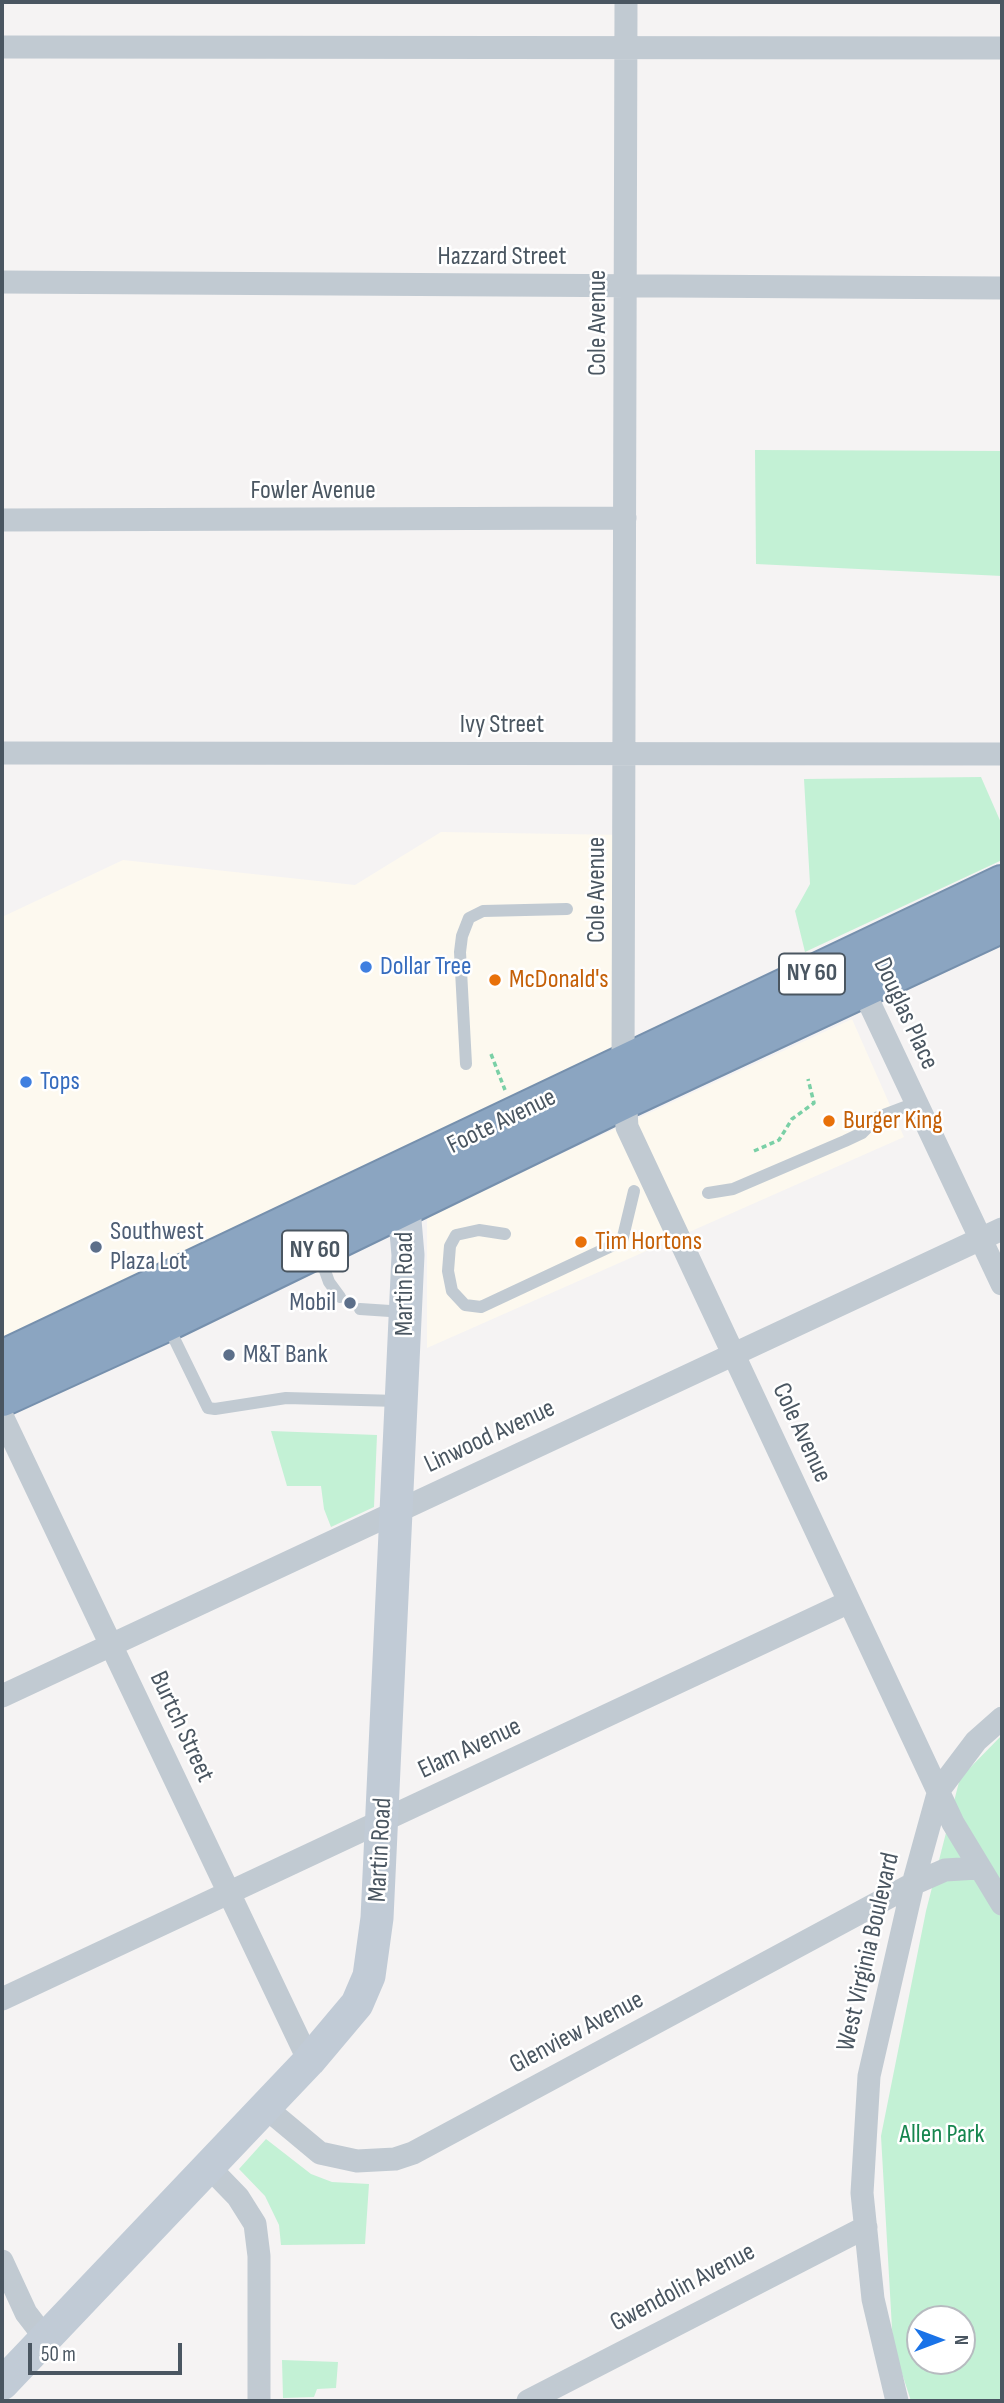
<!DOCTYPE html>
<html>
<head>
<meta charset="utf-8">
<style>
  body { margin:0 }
  #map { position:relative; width:1004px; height:2403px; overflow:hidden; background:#f5f3f3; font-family:"Sofia Sans Condensed",sans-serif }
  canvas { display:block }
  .frame { position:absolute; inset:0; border:4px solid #4a5661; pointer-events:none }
  .north { position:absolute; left:906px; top:2305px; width:70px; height:70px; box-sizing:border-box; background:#fff; border:2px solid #b7bbc0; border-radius:50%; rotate:90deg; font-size:19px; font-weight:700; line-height:28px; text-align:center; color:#4a5661 }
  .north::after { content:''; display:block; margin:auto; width:24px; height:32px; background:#1a73e8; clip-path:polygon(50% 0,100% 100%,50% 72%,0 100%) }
  .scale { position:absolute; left:28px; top:2343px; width:154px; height:32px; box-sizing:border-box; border:4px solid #4a5661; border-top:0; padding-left:9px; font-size:21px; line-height:24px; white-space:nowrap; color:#4a5661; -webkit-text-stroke:5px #fff; paint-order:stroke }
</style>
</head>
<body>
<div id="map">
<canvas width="1004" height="2403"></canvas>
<div class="frame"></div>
<div class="north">N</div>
<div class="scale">50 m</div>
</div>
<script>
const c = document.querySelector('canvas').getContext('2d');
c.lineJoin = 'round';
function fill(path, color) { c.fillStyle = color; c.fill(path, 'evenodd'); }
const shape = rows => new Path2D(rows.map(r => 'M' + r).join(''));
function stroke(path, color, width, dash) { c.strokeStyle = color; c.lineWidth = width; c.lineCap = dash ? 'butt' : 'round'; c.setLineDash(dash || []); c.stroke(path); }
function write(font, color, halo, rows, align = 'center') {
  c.font = font + ' "Sofia Sans Condensed",sans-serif'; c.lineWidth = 5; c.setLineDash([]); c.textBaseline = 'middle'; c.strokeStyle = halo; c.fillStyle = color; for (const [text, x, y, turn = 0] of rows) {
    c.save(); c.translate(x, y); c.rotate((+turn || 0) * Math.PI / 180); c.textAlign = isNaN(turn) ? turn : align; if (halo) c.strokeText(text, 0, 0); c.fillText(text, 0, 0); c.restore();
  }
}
fill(shape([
  [441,832,625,835,623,1065,2,1340,2,917,123,860,355,885],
  [852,1019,904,1137,427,1348,427,1216]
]), '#fdf9ef');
fill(shape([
  [755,450,1002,451,1002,576,756,564],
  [981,777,1002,825,1002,860,805,952,795,911,810,884,804,779],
  [271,1431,377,1435,374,1507,331,1527,324,1509,321,1486,287,1486],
  [1002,1735,1002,2401,911,2401,893,2346,881,2136,926,1911,960,1778],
  [920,2319,962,2319,962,2361,920,2361],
  [266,2139,311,2174,332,2182,369,2184,365,2244,281,2245,279,2225,265,2196,239,2169],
  [282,2360,338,2362,336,2388,317,2389,314,2397,283,2398]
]), '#c3f1d5');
const highway = shape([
  [2,1360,1002,885],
  [2,1397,166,1322,625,1099,1002,923]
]);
stroke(highway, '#7690ad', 42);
stroke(shape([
  [491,1054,505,1090],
  [754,1151,779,1140,792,1119,814,1103,808,1079]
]), '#7ad0a6', 3.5, [5, 3.5]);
stroke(shape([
  [466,1064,460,952,462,936,469,918,483,911,567,909],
  [708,1193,733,1189,845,1141,862,1133,878,1117,915,1103],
  [505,1234,479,1230,456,1235,450,1246,448,1271,452,1291,465,1305,481,1307,622,1241,634,1191],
  [319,1254,329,1282,340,1297],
  [360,1309,405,1312],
  [168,1326,208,1408,215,1409,286,1398,398,1401]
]), '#c1cad2', 12);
stroke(shape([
  [626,2,623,1065,627,1127,953,1823,1002,1904],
  [2,47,1002,48],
  [2,282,1002,288],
  [2,520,625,518],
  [2,753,1002,754],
  [858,979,1002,1284],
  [2,1416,309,2061],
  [2,1696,1002,1229],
  [2,1999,849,1602],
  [266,2108,320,2153,357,2161,395,2159,413,2153,913,1884,945,1870,978,1868],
  [208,2166,238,2197,255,2224,259,2256,259,2401],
  [2,2261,26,2313,46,2339],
  [528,2401,866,2227],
  [897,2401,873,2299,862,2193,869,2076,913,1884,939,1790,976,1741,1002,1718]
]), '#c1cad2', 23);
stroke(shape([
  [2,2384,309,2061,357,2004,369,1976,377,1918,408,1255,404,1209,395,1185]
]), '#c1cbd6', 33);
stroke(highway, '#8ba5c1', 38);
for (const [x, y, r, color] of [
  [366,967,7,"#3f7fe0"],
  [495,980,7,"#e8710a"],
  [26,1082,7,"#3f7fe0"],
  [829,1121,7,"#e8710a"],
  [581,1242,7,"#e8710a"],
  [96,1247,7,"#5c6f8a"],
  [350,1303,7,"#5c6f8a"],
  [229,1355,7,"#5c6f8a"]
]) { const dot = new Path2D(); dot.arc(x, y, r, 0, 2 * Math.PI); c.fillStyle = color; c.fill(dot); stroke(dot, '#fff', 2.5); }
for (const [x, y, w] of [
  [812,974,66],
  [315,1251,66]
]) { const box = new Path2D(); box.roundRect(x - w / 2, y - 20.5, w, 41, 5); c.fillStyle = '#fff'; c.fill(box); stroke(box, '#4a5661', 2); }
write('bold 24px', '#4a5661', null, [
  ["NY 60",812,974],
  ["NY 60",315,1251]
]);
write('26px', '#4a5661', '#fff', [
  ["Hazzard Street",502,257],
  ["Cole Avenue",598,323,-90],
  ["Fowler Avenue",313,491],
  ["Ivy Street",502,725],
  ["Cole Avenue",597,890,-90],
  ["Douglas Place",905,1014,65],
  ["Foote Avenue",502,1122,-26],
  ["Martin Road",405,1284,-90],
  ["Cole Avenue",801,1433,65],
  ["Linwood Avenue",490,1437,-25],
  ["Burtch Street",181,1727,65],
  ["Elam Avenue",470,1749,-25],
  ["Martin Road",381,1850,-87],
  ["West Virginia Boulevard",869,1952,-77],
  ["Glenview Avenue",577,2033,-28],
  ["Gwendolin Avenue",683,2288,-28]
]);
write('26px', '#366cbe', '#fff', [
  ["Dollar Tree",380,967],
  ["Tops",40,1082]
], 'left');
write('26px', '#c56008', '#fff', [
  ["McDonald's",509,980],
  ["Burger King",843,1121],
  ["Tim Hortons",595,1242]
], 'left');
write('26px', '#4e5e75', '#fff', [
  ["Southwest",110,1232],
  ["Plaza Lot",110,1262],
  ["Mobil",336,1303,"right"],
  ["M&T Bank",243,1355]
], 'left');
write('26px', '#17864f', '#fff', [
  ["Allen Park",942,2135]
]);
</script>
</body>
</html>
